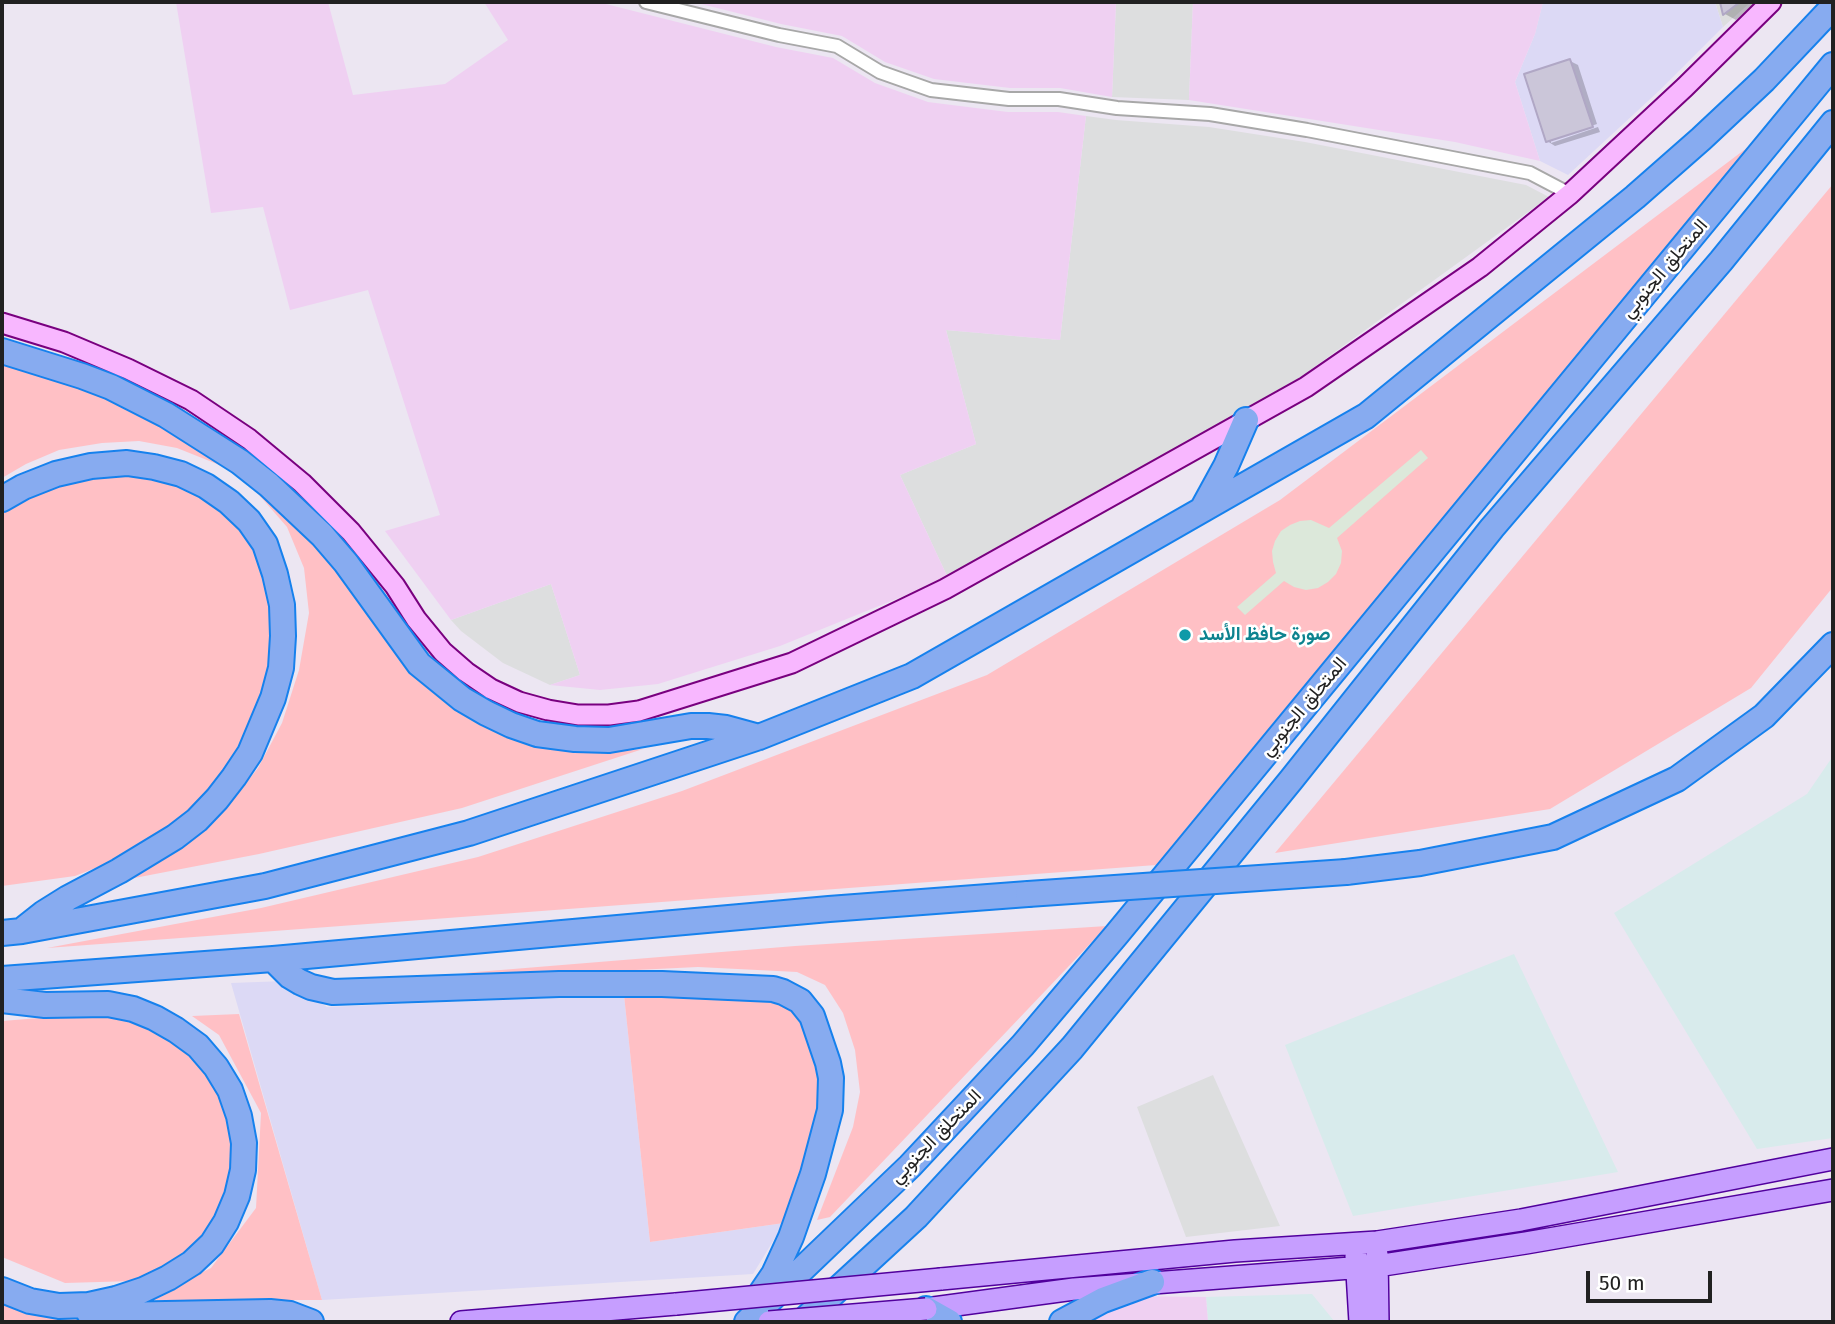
<!DOCTYPE html>
<html>
<head>
<meta charset="utf-8">
<style>
  body { margin:0 }
  #map { position:relative; width:1835px; height:1324px; overflow:hidden; background:#ece6f2; font-family:"Fira Sans",sans-serif }
  canvas { display:block }
  .frame { position:absolute; inset:0; border:4px solid #212121; pointer-events:none }
  .scale { position:absolute; left:1586px; top:1271px; width:126px; height:32px; box-sizing:border-box; border:4px solid #212121; border-top:0; padding-left:9px; font-size:21px; line-height:24px; white-space:nowrap; color:#212121; -webkit-text-stroke:5px #fff; paint-order:stroke }
</style>
</head>
<body>
<div id="map">
<canvas width="1835" height="1324"></canvas>
<div class="frame"></div>
<div class="scale">50 m</div>
</div>
<script>
const c = document.querySelector('canvas').getContext('2d');
c.lineJoin = 'round';
function fill(path, color) { c.fillStyle = color; c.fill(path, 'evenodd'); }
const shape = rows => new Path2D(rows.map(r => 'M' + r).join(''));
function stroke(path, color, width, dash) { c.strokeStyle = color; c.lineWidth = width; c.lineCap = dash ? 'butt' : 'round'; c.setLineDash(dash || []); c.stroke(path); }
function write(font, color, halo, rows, align = 'center') {
  c.font = font + ' "Fira Sans",Vazirmatn,sans-serif'; c.lineWidth = 5; c.setLineDash([]); c.textBaseline = 'middle'; c.strokeStyle = halo; c.fillStyle = color; for (const [text, x, y, turn = 0] of rows) {
    c.save(); c.translate(x, y); c.rotate((+turn || 0) * Math.PI / 180); c.textAlign = isNaN(turn) ? turn : align; if (halo) c.strokeText(text, 0, 0); c.fillText(text, 0, 0); c.restore();
  }
}
fill(shape([
  [1116,2,1193,2,1189,100,1112,97],
  [1715,2,1751,2,1723,27],
  [1086,116,1116,120,1209,127,1305,142,1526,185,1549,197,1299,378,948,578,900,475,976,444,946,330,1060,340],
  [551,584,580,675,550,685,503,663,461,631,451,620],
  [1213,1075,1280,1226,1186,1237,1137,1107]
]), '#dddedf');
fill(shape([
  [1833,756,1833,1138,1757,1149,1614,913,1807,794],
  [1514,954,1618,1172,1353,1216,1285,1045],
  [1312,1294,1335,1322,1208,1322,1206,1297]
]), '#d8ebec');
fill(shape([
  [1543,2,1715,2,1723,27,1661,89,1568,175,1540,161,1515,82,1535,34],
  [285,981,327,1007,624,995,650,1242,784,1223,753,1274,322,1300,231,983]
]), '#dcd9f5');
fill(shape([
  [176,2,328,2,353,95,445,84,508,40,484,2,598,2,776,47,833,58,875,83,928,102,1008,112,1058,112,1086,116,1060,340,946,330,976,444,900,475,948,578,780,646,658,684,600,690,550,685,580,675,551,584,451,620,385,531,440,515,368,290,290,310,263,207,211,213],
  [693,2,1116,2,1112,97,1060,88,1010,88,934,79,885,62,842,36,781,24],
  [1193,2,1543,2,1535,34,1515,82,1540,161,1455,142,1189,100],
  [1123,1296,1206,1297,1208,1322,1090,1322]
]), '#efd0f2');
fill(shape([
  [1752,144,1156,865,47,948,261,908,478,857,682,791,987,675,1280,500],
  [1833,184,1833,587,1751,688,1550,809,1275,853],
  [2,353,100,382,261,476,418,663,527,739,600,752,643,749,462,808,259,854,124,880,183,846,222,813,258,768,282,723,299,670,309,613,304,568,287,527,253,488,222,466,177,448,139,441,102,443,59,450,26,464,2,478],
  [168,471,264,542,281,616,260,713,234,756,203,799,168,830,113,861,75,876,2,886,2,507,69,476],
  [1107,926,830,1217,817,1220,853,1127,860,1092,855,1050,843,1013,825,985,797,972,698,967,594,972,464,973,795,946],
  [624,995,783,999,805,1007,829,1092,784,1223,650,1242],
  [127,1011,197,1052,238,1118,230,1196,192,1249,134,1281,65,1283,2,1257,2,1021],
  [239,1014,322,1300,145,1300,211,1268,256,1208,261,1113,219,1035,192,1016],
  [2,1296,163,1322,2,1322]
]), '#ffc0c5');
fill(shape([
  [1421,450,1428,458,1337,538,1342,551,1341,563,1336,574,1328,582,1318,588,1306,590,1294,587,1284,581,1245,615,1237,607,1276,573,1273,562,1272,551,1275,541,1281,531,1290,525,1300,521,1311,520,1329,528]
]), '#dce8da');
fill(shape([
  [1722,2,1758,2,1736,20,1725,14],
  [1570,61,1578,65,1597,124,1551,139,1551,143,1598,127,1600,132,1555,146,1547,141]
]), '#0003');
const building = shape([
  [1720,2,1740,2,1723,15,1720,2],
  [1570,59,1593,127,1546,142,1524,74,1570,59]
]);
fill(building, '#cbc6d9');
stroke(building, '#b0a7c5', 2);
const street = shape([
  [646,2,779,35,837,46,880,72,931,90,1009,99,1059,99,1117,108,1210,114,1307,130,1530,173,1570,194]
]);
const secondary = shape([
  [2,323,64,342,128,369,191,400,249,439,302,483,351,532,395,586,416,619,443,652,466,672,491,689,519,702,548,710,578,715,609,715,639,711,792,663,945,589,1306,387,1480,267,1570,194,1685,87,1771,2]
]);
const primary = shape([
  [1377,1254,1378,1322],
  [1356,1256,1360,1322],
  [941,1279,1235,1251,1377,1242,1521,1220,1833,1159],
  [926,1309,1074,1289,1377,1266,1526,1243,1833,1190],
  [461,1322,676,1304]
]);
const highway = shape([
  [2,351,82,376,111,387,166,415,240,462,269,485,322,535,346,563,419,664,462,699,486,713,511,725,537,734,575,739,609,740,691,726,708,726,726,728,759,737],
  [2,499,23,487,56,474,91,466,127,463,154,467,181,474,206,486,229,502,249,521,265,544,275,574,282,605,283,636,281,668,273,698,250,753,234,777,217,799,197,820,175,837,119,871,68,898,44,913,25,928],
  [1203,508,1226,466,1246,420],
  [1346,872,1420,863,1553,837,1677,779,1764,716,1833,645],
  [2,933,22,931,265,886,469,833,759,737,912,676,1366,416,1635,197,1701,139,1764,80,1833,7],
  [273,959,290,976,300,982,311,987,333,992,559,984,662,984,773,989,783,992,800,1001,812,1016,828,1063,831,1078,830,1110,813,1174,791,1237,774,1274,757,1299],
  [2,979,273,959,829,909,1028,894],
  [2,1000,45,1005,108,1004,133,1009,155,1018,176,1030,198,1046,216,1067,230,1090,239,1116,244,1143,243,1170,237,1196,226,1222,212,1244,192,1263,168,1278,143,1290,116,1299,89,1305,59,1306,30,1301,2,1290],
  [926,1309,949,1322],
  [89,1313,114,1315,270,1312,290,1314,311,1322],
  [747,1322,910,1166,1023,1045,1117,934,1833,65],
  [802,1322,916,1217,1072,1048,1291,780,1492,528,1721,261,1833,123],
  [1062,1322,1103,1300,1152,1282]
]);
stroke(street, '#a8a8a8', 16);
stroke(secondary, '#79007f', 23);
stroke(primary, '#51009d', 24);
stroke(highway, '#1681ed', 28);
stroke(street, '#fff', 12);
stroke(secondary, '#f8b7ff', 19);
stroke(primary, '#c69eff', 21);
stroke(highway, '#87abf0', 24);
const primaryBridge = shape([
  [676,1304,941,1279],
  [769,1322,926,1309]
]);
const highwayBridge = shape([
  [1028,894,1346,872]
]);
stroke(primaryBridge, '#51009d', 24, []);
stroke(highwayBridge, '#1681ed', 28, []);
stroke(primaryBridge, '#c69eff', 21);
stroke(highwayBridge, '#87abf0', 24);
for (const [x, y, r, color] of [
  [1185,635,7,"#0f9aa8"]
]) { const dot = new Path2D(); dot.arc(x, y, r, 0, 2 * Math.PI); c.fillStyle = color; c.fill(dot); stroke(dot, '#fff', 2.5); }
write('19px', '#212121', '#fff', [
  ["المتحلق الجنوبي",1665,269,-50],
  ["المتحلق الجنوبي",1304,707,-50],
  ["المتحلق الجنوبي",936,1137,-46]
]);
write('bold 19px', '#0d838f', '#fff', [
  ["صورة حافظ الأسد",1199,635]
], 'left');
</script>
</body>
</html>
